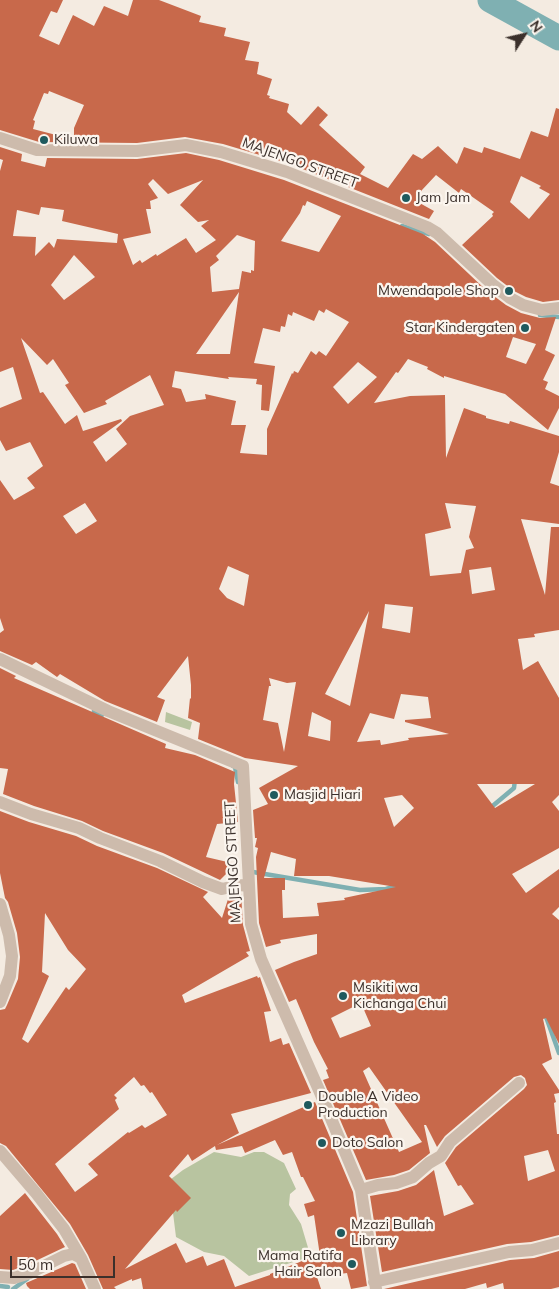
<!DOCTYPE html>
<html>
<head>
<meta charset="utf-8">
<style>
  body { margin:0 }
  #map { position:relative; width:559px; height:1289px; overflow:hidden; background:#f4ebe1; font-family:Mulish,sans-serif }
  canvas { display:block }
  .north { position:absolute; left:499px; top:10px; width:50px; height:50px; -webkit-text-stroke:4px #fbf5ee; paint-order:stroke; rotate:55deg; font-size:14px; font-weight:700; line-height:20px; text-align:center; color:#3b302b }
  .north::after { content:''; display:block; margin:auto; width:18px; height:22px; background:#3b302b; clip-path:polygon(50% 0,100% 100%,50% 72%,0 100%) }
  .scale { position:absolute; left:10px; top:1256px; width:105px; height:22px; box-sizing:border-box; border:2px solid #3b302b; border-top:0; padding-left:6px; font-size:15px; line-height:18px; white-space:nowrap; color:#3b302b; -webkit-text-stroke:4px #fbf5ee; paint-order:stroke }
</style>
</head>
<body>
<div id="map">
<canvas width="559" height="1289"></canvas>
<div class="north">N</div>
<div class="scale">50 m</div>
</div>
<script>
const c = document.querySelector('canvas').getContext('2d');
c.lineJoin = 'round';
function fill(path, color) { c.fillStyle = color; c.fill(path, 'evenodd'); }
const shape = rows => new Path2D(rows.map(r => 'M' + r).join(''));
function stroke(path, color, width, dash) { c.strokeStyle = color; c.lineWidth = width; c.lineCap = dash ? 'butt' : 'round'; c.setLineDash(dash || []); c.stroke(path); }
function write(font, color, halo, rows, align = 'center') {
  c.font = font + ' Mulish,sans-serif'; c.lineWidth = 4.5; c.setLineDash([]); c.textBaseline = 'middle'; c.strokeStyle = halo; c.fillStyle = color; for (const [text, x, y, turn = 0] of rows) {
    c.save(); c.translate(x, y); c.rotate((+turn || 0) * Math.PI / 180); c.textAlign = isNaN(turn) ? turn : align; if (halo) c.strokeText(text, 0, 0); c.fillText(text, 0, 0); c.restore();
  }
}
fill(shape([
  [166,712,192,722,190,730,165,722],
  [214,1152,241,1157,254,1152,264,1152,284,1163,296,1189,290,1194,289,1205,301,1224,309,1251,303,1259,249,1276,224,1256,204,1252,176,1237,173,1213,162,1186,183,1170]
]), '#b8c4a0');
stroke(shape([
  [402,226,429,234],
  [540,315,559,317],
  [94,711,102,715],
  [233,766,235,767,238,782],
  [489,809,514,788,515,779],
  [253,872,360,890,386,889,400,885],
  [545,1014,559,1053],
  [0,1286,8,1287],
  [13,1289,27,1279]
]), '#7fb0b2', 4.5);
stroke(shape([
  [490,0,559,38]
]), '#7fb0b2', 25);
fill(shape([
  [0,0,63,0,57,13,51,11,39,36,59,45,73,15,94,26,104,6,128,16,133,0,159,0,201,16,199,22,226,28,224,36,250,42,245,60,259,62,257,74,272,79,267,95,270,96,269,98,289,104,287,112,301,125,318,106,328,115,319,125,365,167,360,174,388,188,413,154,422,159,438,146,457,164,464,147,482,153,484,147,520,159,531,131,548,137,556,108,559,109,559,300,543,302,526,297,514,291,497,278,462,245,493,216,492,214,494,212,461,189,459,193,436,175,422,190,416,201,434,211,429,219,290,164,223,144,185,137,137,143,39,142,0,130],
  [49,91,84,105,74,128,74,138,60,136,33,129,35,121,33,120,44,93,48,94],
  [521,176,541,186,539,188,550,194,529,219,510,202],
  [0,147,22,154,21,161,45,167,47,158,137,159,186,153,219,160,284,180,423,234,435,242,486,290,506,305,521,313,540,318,556,317,545,350,555,355,543,380,548,382,545,389,559,396,559,408,548,430,505,394,444,376,444,378,427,369,428,367,408,359,398,373,396,372,374,403,410,396,445,395,446,458,464,408,486,416,486,418,509,424,510,421,559,436,559,452,550,483,559,486,559,524,521,519,545,595,551,527,559,527,559,630,534,634,535,637,518,639,523,670,538,661,559,698,559,795,552,802,559,811,559,848,512,874,526,893,559,869,559,907,552,914,559,920,559,1044,546,1018,543,1019,552,1059,542,1064,559,1090,559,1093,554,1094,556,1102,554,1103,557,1134,559,1134,559,1235,531,1242,507,1244,382,1272,370,1196,398,1191,416,1185,434,1170,444,1216,474,1204,461,1185,458,1186,445,1163,456,1147,524,1089,527,1085,525,1078,521,1075,514,1077,445,1136,437,1147,426,1125,424,1125,430,1153,409,1170,394,1175,366,1180,323,1080,329,1078,326,1070,328,1069,314,1042,296,999,289,1002,275,970,294,962,317,954,317,934,280,940,281,943,266,947,259,923,256,857,258,848,255,847,257,838,255,838,253,810,268,804,259,788,298,766,245,758,198,739,200,723,188,718,190,698,191,699,191,685,188,656,157,697,165,700,157,722,105,701,60,674,57,677,36,662,32,665,0,651,0,633,4,630,0,618,0,480,14,500,35,488,27,478,43,466,30,442,6,451,0,440,0,408,22,399,13,367,0,372,0,171,3,160,0,159],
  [153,179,168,194,203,180,180,205,198,222,209,220,201,226,216,240,196,253,186,238,157,256,156,254,142,263,140,260,133,265,123,239,151,233,146,209,151,209,150,201,158,198,148,184],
  [307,201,341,216,319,252,281,241,300,213,303,205,305,206],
  [41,207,64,210,62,221,118,234,117,243,57,239,54,248,49,242,35,256,36,237,13,236,17,210,39,215],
  [237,235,255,241,254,271,251,270,251,273,242,271,239,289,212,292,210,267,219,260,216,256],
  [74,255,95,277,64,300,51,285],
  [239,292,230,354,196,354],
  [326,309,349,322,326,356,319,351,316,355,311,351,298,373,294,371,293,374,292,373,267,429,267,455,240,453,246,425,231,425,236,401,205,394,206,399,186,402,181,389,172,387,175,371,229,379,228,377,257,379,256,384,262,385,261,410,269,411,275,366,254,363,263,328,280,332,281,326,285,327,288,314,292,316,293,312,314,321,319,310,324,313],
  [513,337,536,344,526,364,506,357],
  [21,338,47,365,53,359,69,383,65,385,84,413,107,404,105,401,150,375,164,405,130,416,116,429,127,444,106,462,93,442,122,421,121,419,83,431,77,415,65,424,43,392,40,393],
  [358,362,377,377,348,404,333,387],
  [85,503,97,521,76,534,63,516],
  [445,503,476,506,469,537,474,548,466,550,461,573,430,576,425,534,451,528],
  [228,566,249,575,244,606,227,598,219,589],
  [491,567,495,590,472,594,469,570],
  [385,604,413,607,410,633,382,628],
  [369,611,350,706,325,694],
  [269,678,287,683,296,682,284,752,278,723,263,720,269,686,271,686],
  [401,694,428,697,431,718,405,720,405,722,449,734,408,738,409,740,381,745,380,740,357,742,370,713,394,719],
  [312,712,331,721,330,741,308,736],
  [477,784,535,784,495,808],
  [402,795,414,808,394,827,384,798],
  [271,852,296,859,294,876,329,876,396,887,344,898,345,900,317,903,319,916,283,918,282,890,285,890,285,878,264,878],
  [361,1003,371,1026,340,1038,331,1018],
  [369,1067,422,1142,399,1152,363,1071],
  [548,1150,555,1171,528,1181,524,1156],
  [0,668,16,676,14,678,166,744,165,748,195,755,235,772,234,784,238,822,217,824,206,857,236,864,220,880,163,853,103,831,82,821,34,806,3,794,8,769,0,768],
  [0,811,29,822,76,836,97,846,157,868,208,892,203,897,222,918,229,896,241,893,243,925,250,951,246,952,249,956,182,995,185,1003,257,976,258,978,260,977,271,1011,264,1012,270,1042,281,1038,283,1045,289,1043,311,1093,231,1114,239,1133,217,1145,315,1102,353,1192,367,1286,351,1289,347,1273,317,1277,321,1289,143,1289,141,1278,132,1281,132,1279,114,1287,116,1289,103,1289,88,1255,70,1224,6,1146,0,1143,0,1010,5,1009,7,1005,18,979,20,957,17,933,8,902,5,898,0,873],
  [45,913,68,950,86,969,69,990,66,987,28,1043,22,1039,49,976,42,972],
  [134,1077,141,1086,144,1085,150,1093,152,1092,167,1115,145,1128,142,1125,129,1133,128,1132,88,1164,98,1175,75,1192,55,1164,119,1109,115,1100,117,1098,114,1095],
  [275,1140,283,1155,292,1152,301,1177,303,1177,315,1201,304,1204,308,1217,314,1215,320,1256,307,1259,270,1274,270,1275,235,1287,224,1259,207,1266,203,1256,186,1263,176,1243,125,1269,176,1210,177,1212,191,1198,169,1176,188,1154,192,1161,215,1146,216,1150,242,1146,245,1153],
  [25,1193,57,1234,65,1247,27,1265,13,1270,0,1269,0,1216],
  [559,1251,559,1287,551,1289,504,1289,503,1283,487,1288,486,1283,465,1289,384,1289,510,1260,534,1258],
  [72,1263,75,1264,86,1289,30,1289,27,1286,26,1283]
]), '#c8694b');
stroke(shape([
  [0,138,37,150,137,151,186,145,221,152,287,172,427,227,437,233,492,284,510,298,523,305,542,310,559,308],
  [0,659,108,711,243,766,251,924,261,959,319,1090,361,1190,376,1289],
  [0,802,31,814,79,828,100,838,160,861,203,882,222,889,239,885,249,886],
  [0,904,9,935,12,956,10,976,0,1002],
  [0,1151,36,1193,64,1229,81,1258,95,1289],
  [361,1190,378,1185,396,1183,413,1177,429,1163,441,1156,450,1142,519,1083],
  [0,1277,14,1278,30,1273,64,1256,73,1254,81,1258],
  [374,1282,509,1252,532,1250,559,1243]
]), '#cdbbac', 12);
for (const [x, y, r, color] of [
  [44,140,5,"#1f5a5e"],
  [406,198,5,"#1f5a5e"],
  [509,291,5,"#1f5a5e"],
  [525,328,5,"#1f5a5e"],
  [274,795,5,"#1f5a5e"],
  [343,996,5,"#1f5a5e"],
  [308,1105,5,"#1f5a5e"],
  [322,1143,5,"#1f5a5e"],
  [341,1233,5,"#1f5a5e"],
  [352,1264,5,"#1f5a5e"]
]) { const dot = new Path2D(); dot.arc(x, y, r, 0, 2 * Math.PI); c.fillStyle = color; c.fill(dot); stroke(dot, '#fbf5ee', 2); }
write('14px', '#3b302b', '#fbf5ee', [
  ["Kiluwa",54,140],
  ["Jam Jam",416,198],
  ["Mwendapole Shop",499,291,"right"],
  ["Star Kindergaten",515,328,"right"],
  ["Masjid Hiari",284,795],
  ["Msikiti wa",353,988],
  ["Kichanga Chui",353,1004],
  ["Double A Video",318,1097],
  ["Production",318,1113],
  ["Doto Salon",332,1143],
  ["Mzazi Bullah",351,1225],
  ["Library",351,1241],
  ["Mama Ratifa",342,1256,"right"],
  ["Hair Salon",342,1272,"right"]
], 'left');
write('14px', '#3b302b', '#fbf5ee', [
  ["MAJENGO STREET",300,163,20],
  ["MAJENGO STREET",233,862,-93]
]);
</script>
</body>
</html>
